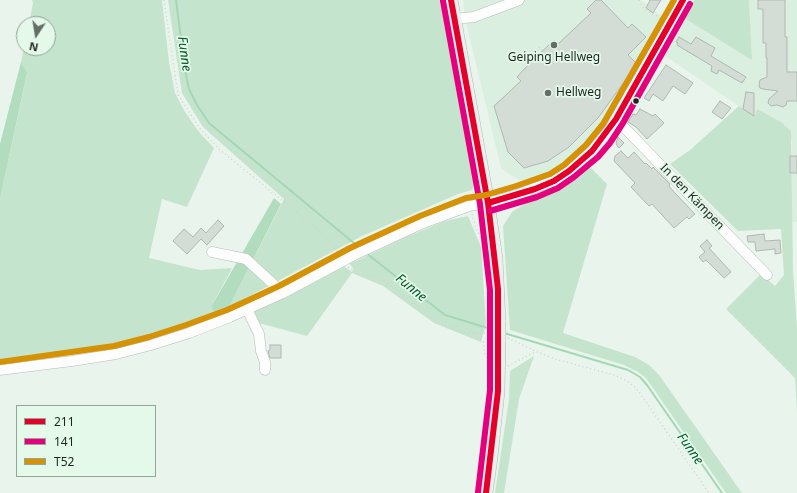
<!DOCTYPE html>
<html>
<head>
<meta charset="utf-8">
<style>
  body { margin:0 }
  #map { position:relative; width:797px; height:493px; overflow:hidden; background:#e9f4ec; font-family:"Noto Sans",sans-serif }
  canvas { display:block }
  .legend { position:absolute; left:16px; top:405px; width:140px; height:72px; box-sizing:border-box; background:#e4f9e9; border:1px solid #94a498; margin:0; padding:5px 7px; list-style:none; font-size:12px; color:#1d241f }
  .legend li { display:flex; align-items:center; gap:8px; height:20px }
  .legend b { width:20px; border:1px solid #94a498 }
  .north { position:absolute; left:16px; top:16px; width:40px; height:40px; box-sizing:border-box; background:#e4f9e9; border:1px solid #94a498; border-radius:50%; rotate:192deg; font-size:11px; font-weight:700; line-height:16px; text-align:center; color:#1d241f }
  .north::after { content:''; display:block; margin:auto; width:14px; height:18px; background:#646d67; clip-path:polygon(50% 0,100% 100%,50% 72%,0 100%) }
</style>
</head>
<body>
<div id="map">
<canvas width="797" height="493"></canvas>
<ul class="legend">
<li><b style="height:5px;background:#e4002b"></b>211</li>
<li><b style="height:5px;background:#e5007d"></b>141</li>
<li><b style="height:5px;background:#d69205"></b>T52</li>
</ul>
<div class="north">N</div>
</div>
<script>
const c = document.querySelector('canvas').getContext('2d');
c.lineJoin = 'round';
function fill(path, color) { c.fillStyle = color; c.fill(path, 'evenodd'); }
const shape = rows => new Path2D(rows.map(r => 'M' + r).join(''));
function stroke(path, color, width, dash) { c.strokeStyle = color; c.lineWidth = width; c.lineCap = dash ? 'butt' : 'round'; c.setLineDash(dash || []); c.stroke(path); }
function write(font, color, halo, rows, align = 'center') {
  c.font = font + ' "Noto Sans",sans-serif'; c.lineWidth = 3.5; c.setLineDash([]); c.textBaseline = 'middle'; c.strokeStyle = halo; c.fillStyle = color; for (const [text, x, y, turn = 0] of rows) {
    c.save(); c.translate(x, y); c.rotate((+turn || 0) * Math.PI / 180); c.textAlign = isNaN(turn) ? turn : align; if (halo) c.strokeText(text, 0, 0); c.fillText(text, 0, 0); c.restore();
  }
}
fill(shape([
  [463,0,641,0,647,4,646,7,672,21,615,121,574,162,552,176,536,181,520,180,512,176,501,168,465,18],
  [749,0,797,0,797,222,792,222,792,140,757,110,755,117,664,55,684,18,752,59]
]), '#dbefe0');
fill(shape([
  [32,0,162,0,169,62,175,93,185,112,199,132,214,148,187,207,162,199,149,258,200,270,232,268,211,307,215,313,160,333,94,349,0,362,0,199,27,74,21,62,24,48,48,48,48,24,29,24,33,3],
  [168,0,444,0,475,181,472,190,458,194,360,237,229,307,284,199,203,127,182,93],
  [694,0,749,0,752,60,684,18],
  [739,106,755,116,757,109,781,122,791,131,793,271,797,328,797,412,795,378,726,309,761,274,775,286,784,275,781,229,738,231,670,164,690,150],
  [587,164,607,184,563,333,635,357,649,365,659,375,742,493,726,493,646,378,638,372,624,365,510,330,503,226,512,212],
  [468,216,481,247,486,324,481,342,434,323,383,286,352,273,307,336,259,323,252,311,344,266,352,272,353,268,349,263,358,260,406,237,445,221],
  [534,356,519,399,504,493,495,493,509,399,510,371]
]), '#c5e4cd');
fill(shape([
  [21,62,27,73,0,199,0,144],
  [274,198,281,204,229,307,215,313,211,307]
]), '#b1dcbe');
stroke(shape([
  [176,0,185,70,189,89,197,105,209,123,361,249],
  [366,253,445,315,494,330],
  [504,333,628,370,640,377,647,385,722,493]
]), '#a4d8b4', 2);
const building = shape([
  [596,0,601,0,628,28,632,24,646,37,628,55,637,64,598,118,569,147,548,161,524,168,508,152,494,106,521,81,517,77,528,65,554,40,558,44,591,13,587,9,596,0],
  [650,0,661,0,653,13,646,8,650,0],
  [758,0,785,0,785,37,787,37,787,72,797,72,797,101,787,101,786,105,783,107,777,105,771,106,768,103,769,99,778,91,763,89,760,88,759,85,760,80,767,77,767,58,766,58,766,43,763,43,763,9,758,9,758,0],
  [679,37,691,44,696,37,715,48,711,56,746,77,742,83,719,70,717,74,711,71,712,66,677,45,678,43,676,42,679,37],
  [666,65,693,83,685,94,673,86,663,101,653,94,649,101,644,98,666,65],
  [746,92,754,93,754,116,743,109,746,92],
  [720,101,731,108,722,119,712,112,720,101],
  [640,109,653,116,655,114,664,123,647,139,636,127,628,122,633,114,636,115,640,109],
  [618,137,624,143,619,148,616,144,618,137],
  [621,151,628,158,634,152,645,164,646,163,652,169,653,167,670,184,669,186,674,192,695,214,689,219,687,217,674,228,652,204,649,206,631,187,635,183,614,161,615,156,621,151],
  [790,156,797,156,797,173,790,173,790,156],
  [218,220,224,226,207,245,201,239,187,254,173,241,184,229,193,237,201,228,206,233,218,220],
  [764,234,765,241,780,240,781,253,775,254,775,249,756,251,755,242,748,242,747,236,764,234],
  [707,240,712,246,709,248,731,272,724,278,706,260,703,262,699,257,705,252,700,246,707,240],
  [270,345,281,345,281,358,270,358,268,351,270,350,270,345]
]);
fill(building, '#d3dcd5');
stroke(building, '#afb8b1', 1);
const minor = shape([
  [454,19,474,17,519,0],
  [616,119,767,275],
  [212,252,246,259,283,293],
  [247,309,259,334,261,351,265,362,265,370],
  [0,370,72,361,116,354,151,345,189,333,230,317,283,293,354,255,423,223,469,206,488,203,519,194,554,181,569,171,592,151,610,129,683,0]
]);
const major = shape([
  [451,0,488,203,496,259,499,322],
  [486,493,491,457,498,391,499,340]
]);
stroke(minor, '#b4bdb7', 11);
stroke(major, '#abbab0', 14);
stroke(shape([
  [164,0,178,95,201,130,220,150,325,235,339,254],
  [639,0,644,9,663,20],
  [539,47,543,51],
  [525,62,528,65],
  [472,214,476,228,483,242],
  [348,267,358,274,373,275,381,278,436,322,466,333,489,333],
  [474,334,483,341,485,355,488,360],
  [508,338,535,351,555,359,614,375,625,380,635,387,642,396,709,493],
  [508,366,535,352]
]), '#d0d3d0', 1.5, [1, 3]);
stroke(minor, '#fcfdfc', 10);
stroke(major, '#eaf1ec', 13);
const majorBridge = shape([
  [499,322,499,340]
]);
stroke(majorBridge, '#abbab0', 14, []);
stroke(majorBridge, '#eaf1ec', 13);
stroke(shape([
  [451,0,488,203,498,289,498,391,486,493],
  [488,203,535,189,554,181,569,171,592,151,616,119,683,0]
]), '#e4002b', 6);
stroke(shape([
  [443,1,480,204,490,290,490,390,478,492],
  [490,211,537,197,558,188,574,177,598,157,610,143,623,123,690,4]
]), '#e5007d', 6);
stroke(shape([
  [0,362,114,346,149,337,186,325,227,310,279,286,350,248,420,216,466,198,486,195,516,186,550,174,564,165,586,145,603,124,674,0]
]), '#d69205', 6);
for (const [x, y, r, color] of [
  [554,45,4,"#646d67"],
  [548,93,4,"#646d67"],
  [636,101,3.5,"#1d241f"]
]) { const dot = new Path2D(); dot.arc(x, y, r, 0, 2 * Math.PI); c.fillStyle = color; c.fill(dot); stroke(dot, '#e4f9e9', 1.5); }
write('12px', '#1d241f', '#e4f9e9', [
  ["Geiping Hellweg",554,58],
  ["Hellweg",556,93,"left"]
]);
write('12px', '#1d241f', '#e4f9e9', [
  ["In den Kämpen",692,197,46]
]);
write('italic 13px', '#02582c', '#e4f9e9', [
  ["Funne",184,54,82],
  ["Funne",411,288,39],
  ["Funne",690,449,55]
]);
</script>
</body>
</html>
